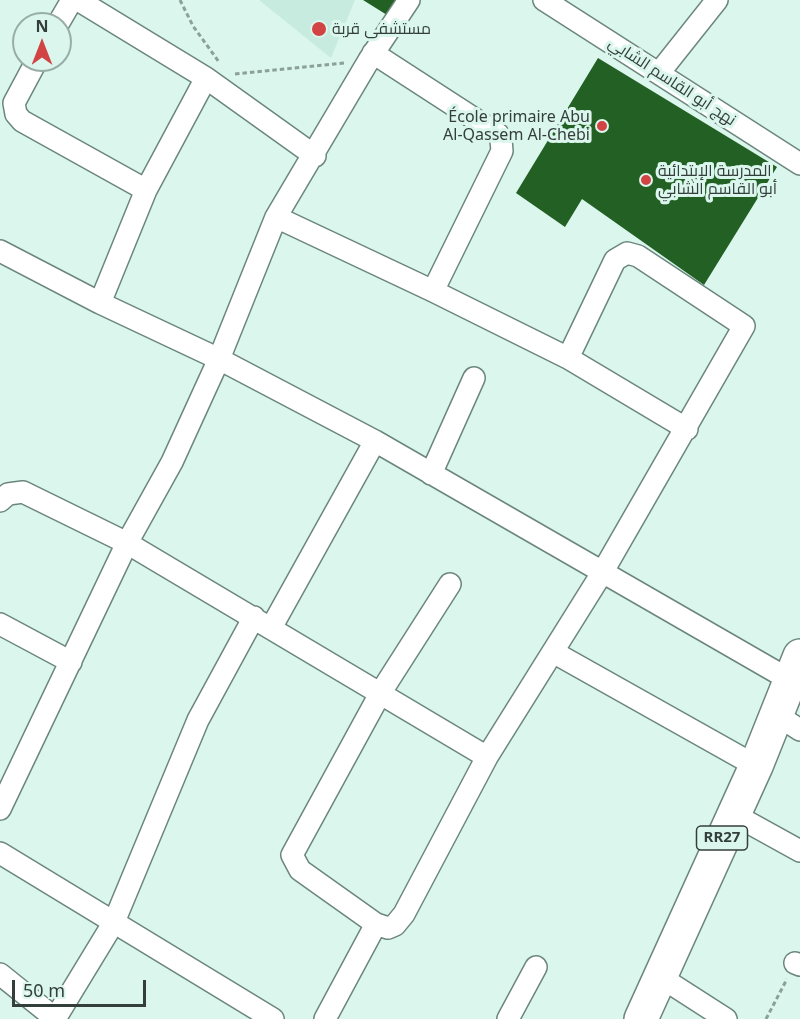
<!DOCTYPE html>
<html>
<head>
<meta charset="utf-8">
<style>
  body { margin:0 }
  #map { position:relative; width:800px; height:1019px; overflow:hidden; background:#daf6ed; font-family:"Noto Sans",sans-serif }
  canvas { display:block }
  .north { position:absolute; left:12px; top:12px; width:60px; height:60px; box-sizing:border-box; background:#daf6ed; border:2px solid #98ada6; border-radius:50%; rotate:0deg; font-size:16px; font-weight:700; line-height:24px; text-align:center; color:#343f3c }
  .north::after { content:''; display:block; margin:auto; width:21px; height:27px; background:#d24343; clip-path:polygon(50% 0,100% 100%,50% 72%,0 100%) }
  .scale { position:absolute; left:12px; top:980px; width:134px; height:27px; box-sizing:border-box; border:3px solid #343f3c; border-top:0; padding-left:8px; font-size:18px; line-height:21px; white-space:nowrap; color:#343f3c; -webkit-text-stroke:4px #daf6ed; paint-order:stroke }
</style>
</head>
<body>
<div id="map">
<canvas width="800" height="1019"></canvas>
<div class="north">N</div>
<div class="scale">50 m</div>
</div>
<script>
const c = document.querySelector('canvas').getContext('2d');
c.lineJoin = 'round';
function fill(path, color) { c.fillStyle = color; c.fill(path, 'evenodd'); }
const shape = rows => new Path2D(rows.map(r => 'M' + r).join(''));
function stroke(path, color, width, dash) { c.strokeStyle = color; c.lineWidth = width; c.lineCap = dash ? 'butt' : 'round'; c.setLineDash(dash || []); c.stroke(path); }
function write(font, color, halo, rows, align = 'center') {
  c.font = font + ' "Noto Sans",Cairo,sans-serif'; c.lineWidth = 6; c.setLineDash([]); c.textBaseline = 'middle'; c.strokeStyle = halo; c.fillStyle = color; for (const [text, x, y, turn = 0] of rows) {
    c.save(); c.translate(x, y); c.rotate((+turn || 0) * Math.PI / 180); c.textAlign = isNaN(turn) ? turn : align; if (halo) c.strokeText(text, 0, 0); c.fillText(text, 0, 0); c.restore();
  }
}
fill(shape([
  [259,0,355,0,331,58]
]), '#c7ebdf');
fill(shape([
  [363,0,399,0,387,15],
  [598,58,777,167,704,285,582,199,565,227,516,193]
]), '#236024');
const street = shape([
  [78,0,206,78,315,156],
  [544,0,800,164],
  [58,24,72,0],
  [373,53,498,134,501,140,502,151,433,291],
  [37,60,14,103,16,114,22,121,146,190],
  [659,73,717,0],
  [276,217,433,291,568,358,687,429],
  [0,251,100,303,219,359,375,441,790,680],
  [100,303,146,190,206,78],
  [431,474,474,378],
  [0,501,8,494,23,492,127,543,487,757],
  [450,584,381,692,292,855,300,870,376,924,388,928,395,925,404,914,487,757,602,573,744,326,638,256,627,253,615,260,568,358],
  [0,624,71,662],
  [271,628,375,441],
  [553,652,756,766],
  [777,715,800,730],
  [0,809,127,543,172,462,219,359,276,217,369,60,409,0],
  [733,814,800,851],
  [0,853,273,1019],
  [795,963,800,965],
  [0,974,56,1019],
  [659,976,726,1019],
  [55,1019,114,922,198,720,254,617],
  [325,1019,376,924],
  [508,1019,536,967]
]);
const highway = shape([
  [641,1019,756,766,800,656]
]);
stroke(street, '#6c867e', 24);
stroke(highway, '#6c867e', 36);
stroke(shape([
  [180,0,193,26,219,62],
  [235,74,344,63],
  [766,1019,787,979]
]), '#8ca09a', 3, [4.5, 3]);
stroke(street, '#fff', 21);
stroke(highway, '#fff', 33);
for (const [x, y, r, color] of [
  [319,29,8,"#d24343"],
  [602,126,6,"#d24343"],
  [646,180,6,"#d24343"]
]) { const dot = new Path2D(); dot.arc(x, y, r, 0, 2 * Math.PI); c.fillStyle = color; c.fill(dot); stroke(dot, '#daf6ed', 2); }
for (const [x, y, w] of [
  [722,838,51]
]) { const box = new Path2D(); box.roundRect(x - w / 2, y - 12, w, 24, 4.5); c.fillStyle = '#daf6ed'; c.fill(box); stroke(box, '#343f3c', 1.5); }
write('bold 15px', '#343f3c', null, [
  ["RR27",722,838]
]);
write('16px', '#343f3c', '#daf6ed', [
  ["مستشفى قربة",332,29],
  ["École primaire Abu",590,117,"right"],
  ["Al-Qassem Al-Chebi",590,135,"right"],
  ["المدرسة الإبتدائية",658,171],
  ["أبو القاسم الشابي",658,189]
], 'left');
write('16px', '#343f3c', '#daf6ed', [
  ["نهج أبو القاسم الشابي",672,82,33]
]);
</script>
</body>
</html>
